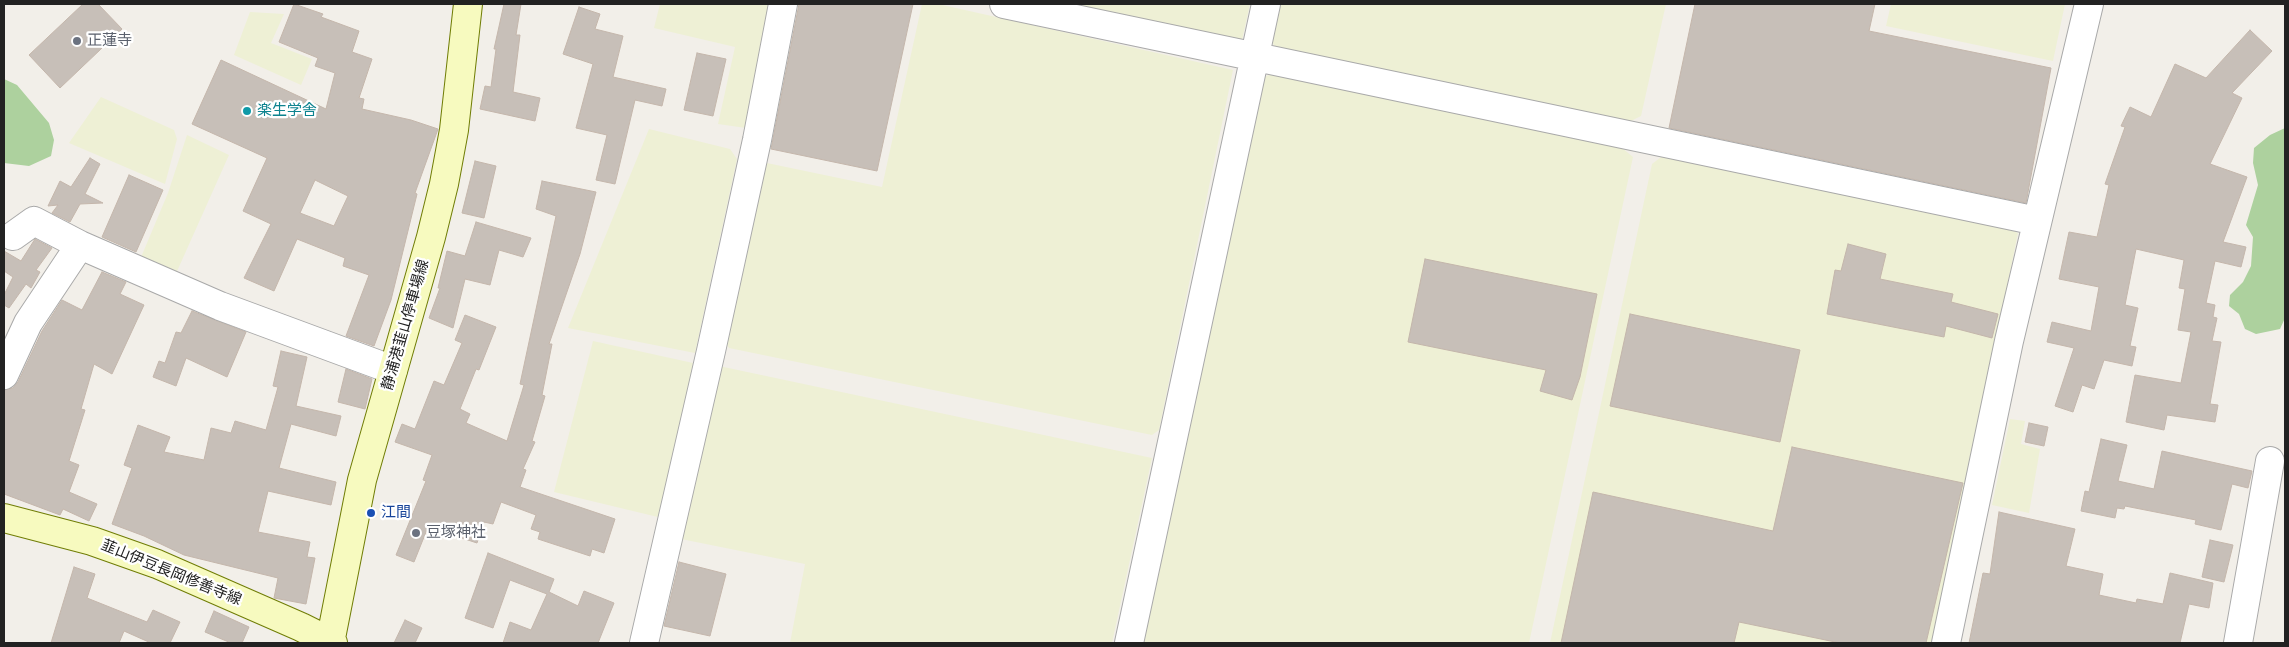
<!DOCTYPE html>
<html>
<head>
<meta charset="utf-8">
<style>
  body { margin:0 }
  #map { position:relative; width:2289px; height:647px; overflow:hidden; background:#f2efe9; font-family:Signika,sans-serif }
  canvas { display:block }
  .frame { position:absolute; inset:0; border:5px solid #222; pointer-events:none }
</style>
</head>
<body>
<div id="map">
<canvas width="2289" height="647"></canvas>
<div class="frame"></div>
</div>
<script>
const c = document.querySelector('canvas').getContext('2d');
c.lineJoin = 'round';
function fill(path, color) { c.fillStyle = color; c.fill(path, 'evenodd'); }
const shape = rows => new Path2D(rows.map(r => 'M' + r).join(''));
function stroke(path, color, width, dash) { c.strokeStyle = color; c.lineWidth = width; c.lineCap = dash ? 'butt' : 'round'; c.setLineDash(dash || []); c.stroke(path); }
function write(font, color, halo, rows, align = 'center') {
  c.font = font + ' Signika,"Noto Sans JP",sans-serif'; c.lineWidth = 4.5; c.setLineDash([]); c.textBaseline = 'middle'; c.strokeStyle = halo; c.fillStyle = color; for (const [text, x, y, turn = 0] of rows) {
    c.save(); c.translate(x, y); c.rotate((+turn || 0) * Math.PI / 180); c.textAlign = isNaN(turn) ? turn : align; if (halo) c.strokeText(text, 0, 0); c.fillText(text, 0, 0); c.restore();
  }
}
fill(shape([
  [660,4,773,4,746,128,718,124,735,47,654,28],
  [922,4,938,4,1233,70,1159,430,1152,435,729,348,722,337,762,162,882,187],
  [1070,4,1250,4,1242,40],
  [1275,4,1666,4,1641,116,1625,124,1276,49,1268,34],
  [1891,4,2065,4,2053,61,1886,26],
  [250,12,284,14,271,43,312,59,301,85,234,55],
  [1277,72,1621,147,1633,157,1529,643,1139,643,1261,78],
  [101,97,174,130,177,139,165,184,69,143],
  [649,129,730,149,737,159,695,353,568,328],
  [187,135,229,155,174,278,139,262,168,193],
  [1665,154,2007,228,2018,233,1934,643,1550,643,1652,164],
  [593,341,693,363,662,518,554,492],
  [719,366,1152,458,1112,643,790,643,805,564,681,539],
  [2010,419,2025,421,2021,444,2040,449,2029,513,1992,505]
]), '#eef0d5');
fill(shape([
  [4,79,17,85,49,123,54,140,51,156,29,166,4,163],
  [2285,128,2285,318,2280,329,2256,334,2245,329,2239,314,2229,306,2230,295,2243,282,2251,266,2253,237,2246,225,2258,185,2253,163,2254,148,2270,135]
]), '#add19e');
const building = shape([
  [83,4,98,4,122,29,60,88,29,55,83,4],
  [294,4,323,14,321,17,359,31,352,52,372,59,359,98,364,99,362,109,411,120,438,129,415,193,417,194,391,300,374,346,346,336,369,275,343,266,345,258,297,239,274,291,244,278,271,224,243,211,267,158,192,124,221,60,326,109,335,73,315,66,318,58,279,42,294,4],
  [315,180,348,196,334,226,300,213,315,180],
  [504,4,521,4,516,35,520,35,513,92,540,98,535,121,480,109,485,86,491,87,496,49,494,49,504,4],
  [799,4,913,4,877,171,771,149,799,4],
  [1695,4,1875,4,1869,31,2051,68,2026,203,1669,128,1695,4],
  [579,7,600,14,595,29,623,36,613,77,666,89,662,106,635,100,615,184,596,180,607,135,576,128,593,64,563,54,579,7],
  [2250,30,2272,51,2232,93,2242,98,2210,164,2247,177,2223,242,2246,247,2241,267,2215,261,2206,303,2215,305,2213,317,2217,318,2212,341,2221,342,2210,404,2218,405,2215,422,2167,415,2164,430,2126,422,2135,375,2181,383,2191,332,2178,330,2185,289,2179,288,2184,260,2136,249,2125,305,2138,308,2130,346,2136,347,2132,366,2104,360,2094,389,2082,385,2073,412,2055,406,2074,348,2047,342,2052,322,2091,331,2099,287,2059,279,2069,232,2097,237,2109,185,2105,184,2125,127,2121,126,2130,107,2151,117,2175,64,2206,78,2250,30],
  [697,53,726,59,713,116,684,110,697,53],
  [90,158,100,164,85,194,103,203,80,204,70,222,52,213,58,205,48,206,60,181,71,187,90,158],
  [475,161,496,166,484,218,462,213,475,161],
  [129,175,163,190,136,252,102,237,129,175],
  [542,181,596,192,580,254,549,344,552,344,542,395,545,396,532,441,535,442,523,469,526,470,520,487,615,519,604,553,592,549,590,556,538,539,540,532,531,529,536,515,501,502,493,524,484,522,477,543,428,527,414,562,396,555,426,481,423,480,432,455,395,442,402,424,415,429,434,381,444,385,462,343,455,340,465,315,496,327,479,370,476,369,460,409,470,414,466,423,507,441,524,385,520,384,556,216,536,209,542,181],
  [476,222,531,238,523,257,499,250,490,285,465,279,453,328,429,318,440,288,438,288,447,251,465,256,476,222],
  [35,239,52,248,36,270,40,272,31,288,26,284,9,308,4,305,4,295,13,277,4,271,4,251,21,261,35,239],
  [1848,244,1886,254,1880,279,1953,294,1951,302,1998,314,1992,338,1946,326,1944,337,1827,314,1835,270,1841,271,1848,244],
  [1425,259,1597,294,1580,377,1572,400,1540,391,1546,370,1408,342,1425,259],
  [102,272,126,282,120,294,144,305,112,374,94,364,81,409,85,410,69,461,79,465,69,492,97,504,89,521,63,509,60,515,4,494,4,390,13,388,18,382,42,331,62,300,82,310,102,272],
  [192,311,246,332,227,377,186,358,176,386,153,377,159,361,165,363,176,332,181,333,192,311],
  [1630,314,1800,350,1780,442,1610,406,1630,314],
  [281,351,307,357,296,406,341,416,336,436,291,424,279,468,336,482,331,505,268,491,258,532,310,542,307,557,315,558,306,604,274,598,278,578,184,555,144,536,112,524,132,468,124,465,138,425,170,437,164,452,204,460,211,428,231,433,235,421,266,430,278,387,273,386,281,351],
  [346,369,372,379,365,409,338,402,346,369],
  [2029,423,2048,427,2044,446,2025,442,2029,423],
  [2101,439,2127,445,2118,481,2154,489,2162,451,2252,471,2248,488,2232,484,2221,530,2195,524,2196,520,2125,506,2124,509,2117,508,2115,518,2081,511,2085,491,2089,492,2101,439],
  [1792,447,1963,483,1926,643,1840,643,1739,622,1734,643,1561,643,1593,492,1773,531,1792,447],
  [1999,512,2075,529,2066,566,2103,574,2099,595,2136,603,2137,599,2163,604,2170,573,2213,583,2209,608,2189,604,2180,643,1969,643,1983,573,1990,574,1999,512],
  [2210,540,2233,545,2224,582,2202,577,2210,540],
  [488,553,554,579,549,592,578,606,584,591,614,603,598,643,503,643,510,622,531,630,547,594,510,580,493,628,465,618,488,553],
  [679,562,726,574,710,636,664,626,679,562],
  [74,567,95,574,87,598,147,622,153,610,180,622,170,643,151,643,124,631,119,643,51,643,74,567],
  [214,611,249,627,242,643,231,643,205,632,214,611],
  [405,620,422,628,415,643,394,643,405,620]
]);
fill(building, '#c7bfb8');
stroke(building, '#c4b6ab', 1);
const minor = shape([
  [1004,4,2037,221],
  [13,236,34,221,80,245,220,306,393,370],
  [4,375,28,323,80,245],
  [644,643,711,351,757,140,783,4],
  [1129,643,1266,4],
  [1946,643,2009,341,2089,4],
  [2238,643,2270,461]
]);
const secondary = shape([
  [4,518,92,541,157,564,301,627,333,643],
  [330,643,362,480,431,237,444,184,454,130,468,4]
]);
stroke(minor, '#a9a9a9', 30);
stroke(secondary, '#707d05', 30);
stroke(minor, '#fff', 28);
stroke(secondary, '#f7fabf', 28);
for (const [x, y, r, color] of [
  [77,41,5,"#6b7280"],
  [247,111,5,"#0f9aa8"],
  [371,513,5,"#1a4fb4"],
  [416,533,5,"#6b7280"]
]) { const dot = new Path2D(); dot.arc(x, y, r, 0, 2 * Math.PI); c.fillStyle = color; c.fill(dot); stroke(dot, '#fff', 2); }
write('15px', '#5b616d', '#fff', [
  ["正蓮寺",87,41],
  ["豆塚神社",426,533]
], 'left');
write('15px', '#0d838f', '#fff', [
  ["楽生学舎",257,111]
], 'left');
write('15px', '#222', '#fff', [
  ["静浦港韮山停車場線",406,325,-74],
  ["韮山伊豆長岡修善寺線",171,573,22]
]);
write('15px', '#164399', '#fff', [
  ["江間",381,513]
], 'left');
</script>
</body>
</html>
